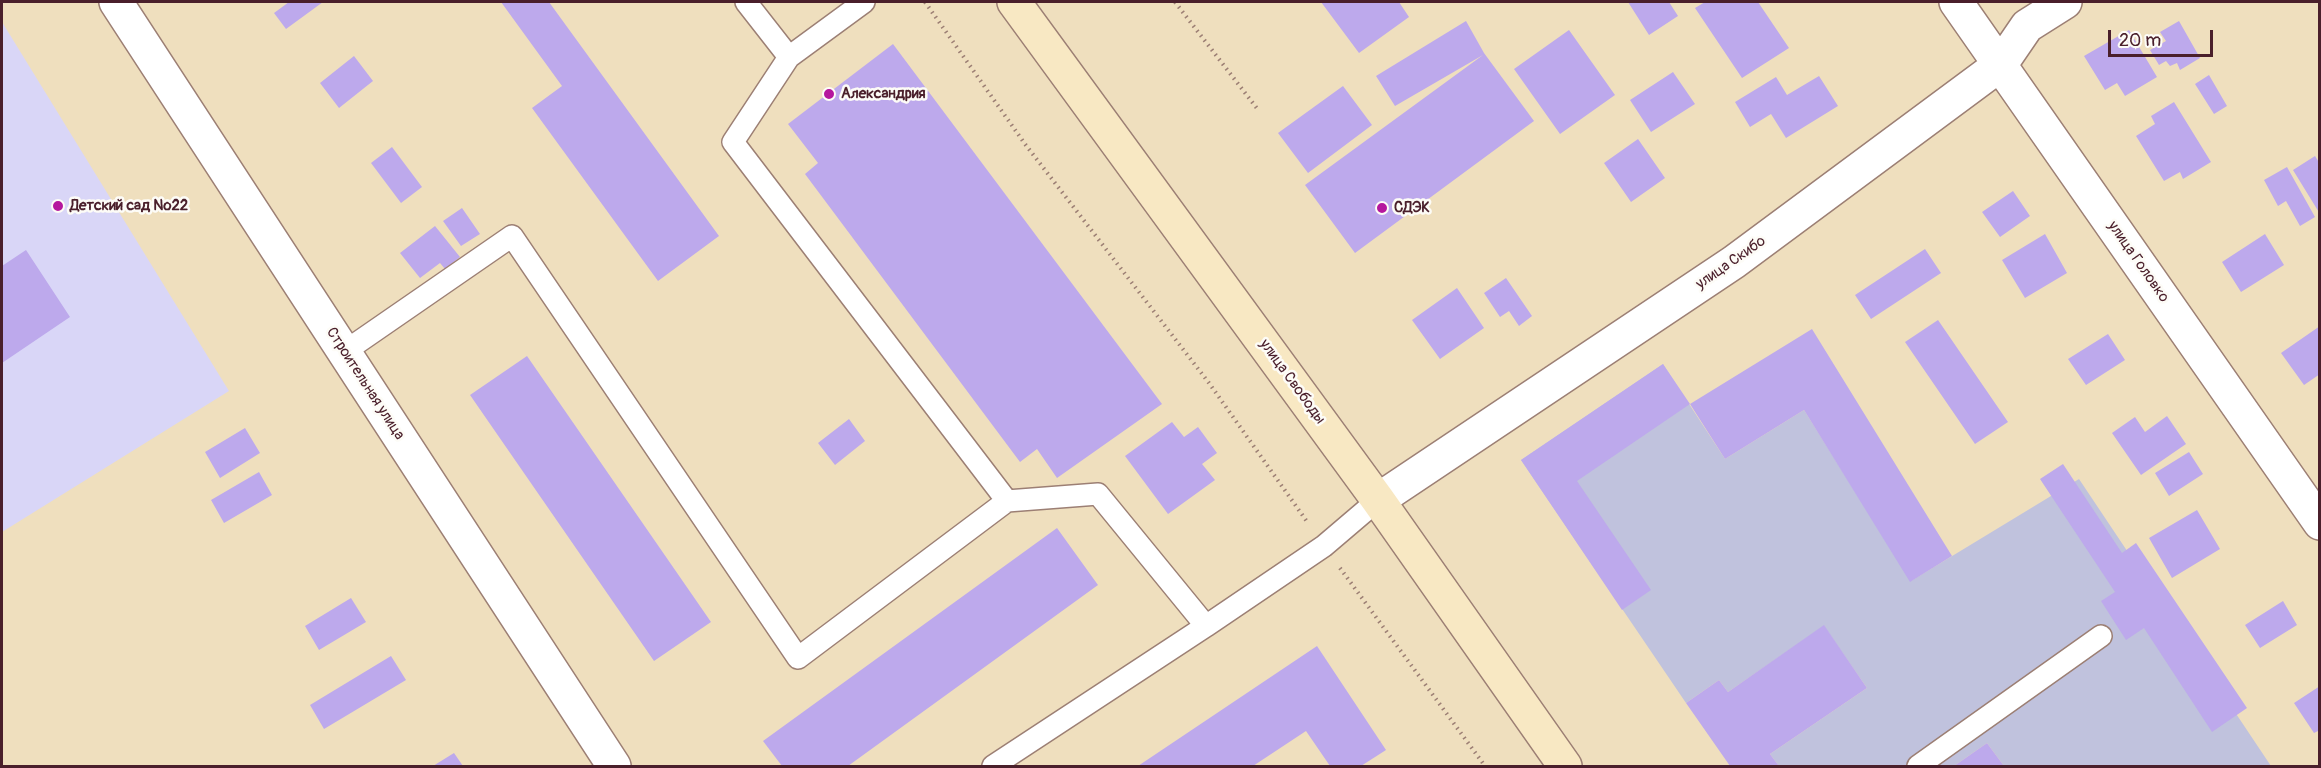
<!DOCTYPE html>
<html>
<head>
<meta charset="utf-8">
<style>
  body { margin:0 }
  #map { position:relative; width:2321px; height:768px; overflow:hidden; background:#efdfbe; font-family:Pangolin,sans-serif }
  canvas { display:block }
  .frame { position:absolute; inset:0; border:3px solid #4a1f2b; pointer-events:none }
  .scale { position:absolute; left:2108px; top:30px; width:105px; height:27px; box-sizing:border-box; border:3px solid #4a1f2b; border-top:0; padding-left:8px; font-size:18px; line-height:21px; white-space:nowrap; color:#4a1f2b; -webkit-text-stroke:4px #fdfcf7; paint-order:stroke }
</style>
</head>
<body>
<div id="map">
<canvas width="2321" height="768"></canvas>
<div class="frame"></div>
<div class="scale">20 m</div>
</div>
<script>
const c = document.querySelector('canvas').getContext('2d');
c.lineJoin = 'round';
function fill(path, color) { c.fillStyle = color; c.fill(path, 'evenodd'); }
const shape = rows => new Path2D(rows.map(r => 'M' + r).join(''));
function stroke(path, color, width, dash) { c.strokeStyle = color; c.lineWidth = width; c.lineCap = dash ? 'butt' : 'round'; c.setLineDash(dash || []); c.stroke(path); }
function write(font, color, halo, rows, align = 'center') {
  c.font = font + ' Pangolin,sans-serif'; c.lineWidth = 5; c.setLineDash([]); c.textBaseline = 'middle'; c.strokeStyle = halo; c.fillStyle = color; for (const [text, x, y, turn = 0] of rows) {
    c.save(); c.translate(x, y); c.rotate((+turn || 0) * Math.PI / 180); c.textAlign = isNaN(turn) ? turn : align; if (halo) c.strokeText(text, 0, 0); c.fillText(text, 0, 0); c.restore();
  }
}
fill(shape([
  [2,22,229,391,2,532]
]), '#d9d6f7');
fill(shape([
  [1663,364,1725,459,1804,410,1911,581,2079,479,2271,766,2004,766,1987,743,1954,766,1779,766,1770,754,1867,688,1824,626,1728,692,1719,680,1686,703,1521,460]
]), '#c0c2dd');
fill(shape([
  [289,2,323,2,286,29,274,13],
  [501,2,549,2,719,236,658,281,532,108,562,86],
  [1321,2,1399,2,1409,17,1359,53],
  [1628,2,1669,2,1678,16,1649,35],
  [1705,2,1758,2,1789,48,1742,78,1695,8],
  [1466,21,1484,53,1534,121,1355,253,1305,185,1483,55,1395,106,1376,76],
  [2179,21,2200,58,2180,70,2177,63,2170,66,2166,61,2159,65,2150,50,2166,41,2160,32],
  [1569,30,1615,95,1560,134,1514,69],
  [2129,30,2157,77,2125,96,2117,83,2105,90,2084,56],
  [893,44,1162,404,1057,478,1037,449,1020,462,805,174,818,163,788,124],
  [354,56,373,81,339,108,320,83],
  [1673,72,1695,104,1651,132,1630,100],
  [2209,75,2227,106,2214,114,2195,84],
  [1819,76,1838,106,1786,138,1771,114,1750,127,1735,102,1776,77,1787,95],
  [1343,86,1372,125,1308,173,1278,133],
  [2174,102,2211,162,2183,179,2180,172,2164,181,2136,136,2155,124,2151,116],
  [1638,139,1665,178,1631,202,1604,163],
  [392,147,422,187,401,203,371,163],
  [2315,156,2320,164,2320,214,2293,170],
  [2287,167,2315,217,2300,226,2286,201,2278,206,2264,180],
  [2013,191,2030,216,2000,237,1982,212],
  [462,208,480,234,461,246,443,221],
  [435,226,460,257,445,269,440,263,420,278,400,253],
  [2045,234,2067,273,2025,298,2002,260],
  [2265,234,2284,265,2241,292,2222,262],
  [1925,249,1941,273,1871,319,1855,295],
  [26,250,70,317,2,363,2,266],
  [1506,278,1532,316,1519,326,1509,311,1500,317,1484,293],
  [1457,288,1484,328,1440,359,1412,320],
  [1938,320,2008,422,1975,444,1905,342],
  [2320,326,2320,374,2304,385,2281,353],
  [1812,329,1952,556,1910,582,1804,410,1725,459,1690,404],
  [2108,334,2125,360,2086,385,2068,359],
  [527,356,711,622,654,661,470,395],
  [1663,364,1690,404,1577,481,1651,590,1622,610,1521,460],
  [2167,416,2186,444,2141,475,2112,433,2135,417,2145,432],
  [849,419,865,441,835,465,818,443],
  [1172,422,1184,437,1198,427,1217,453,1202,464,1215,480,1168,514,1125,456],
  [245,428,260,453,220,478,205,452],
  [2189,452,2203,474,2169,496,2155,473],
  [2063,464,2122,553,2136,543,2247,708,2212,732,2144,628,2126,640,2101,601,2115,592,2040,479],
  [259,472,272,495,224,523,211,500],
  [2197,510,2220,549,2172,578,2149,538],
  [1057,528,1098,585,848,766,782,766,763,741],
  [351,598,366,622,319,650,305,626],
  [2283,601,2297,625,2260,648,2245,625],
  [1824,625,1867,688,1770,754,1779,766,1730,766,1686,703,1719,680,1728,692],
  [1317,646,1386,750,1361,766,1330,766,1306,731,1253,766,1138,766],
  [391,656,406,680,324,729,310,705],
  [2320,686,2320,730,2314,733,2294,703],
  [1987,743,2004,766,1954,766],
  [454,753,463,766,433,766]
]), '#bda9ec');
const lane = shape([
  [789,57,864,2],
  [344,352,512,236,798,658,1007,501,733,142,789,57,746,2],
  [1206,626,1324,546,1378,500],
  [993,766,1206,626,1098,494,1007,501],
  [1918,766,2101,636]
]);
const street = shape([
  [116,2,614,766],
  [1956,2,2320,523],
  [1378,500,1734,262,2001,64,2027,26,2065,2]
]);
const secondary = shape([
  [1014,2,1378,500,1565,766]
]);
stroke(lane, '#9c7f74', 24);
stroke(street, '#9c7f74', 36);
stroke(secondary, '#9c7f74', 36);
stroke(shape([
  [925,2,1025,144,1209,383,1308,523],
  [1175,2,1259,111],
  [1340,568,1485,766]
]), '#9c7f74', 4, [1.5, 4.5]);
stroke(lane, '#fff', 21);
stroke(street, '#fff', 33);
stroke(secondary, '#f8e8c3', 33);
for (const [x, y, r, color] of [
  [829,94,6,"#b5179e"],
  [58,206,6,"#b5179e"],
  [1382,208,6,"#b5179e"]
]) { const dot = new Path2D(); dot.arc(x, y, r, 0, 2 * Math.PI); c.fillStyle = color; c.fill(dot); stroke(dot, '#fdfcf7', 2); }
write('bold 15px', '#4a1f2b', '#fdfcf7', [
  ["Александрия",841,94],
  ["Детский сад №22",70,206],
  ["СДЭК",1394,208]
], 'left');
write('15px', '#4a1f2b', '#fdfcf7', [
  ["улица Головко",2138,262,55],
  ["улица Скибо",1731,263,-35],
  ["улица Свободы",1292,382,54],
  ["Строительная улица",365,384,57]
]);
</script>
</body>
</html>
